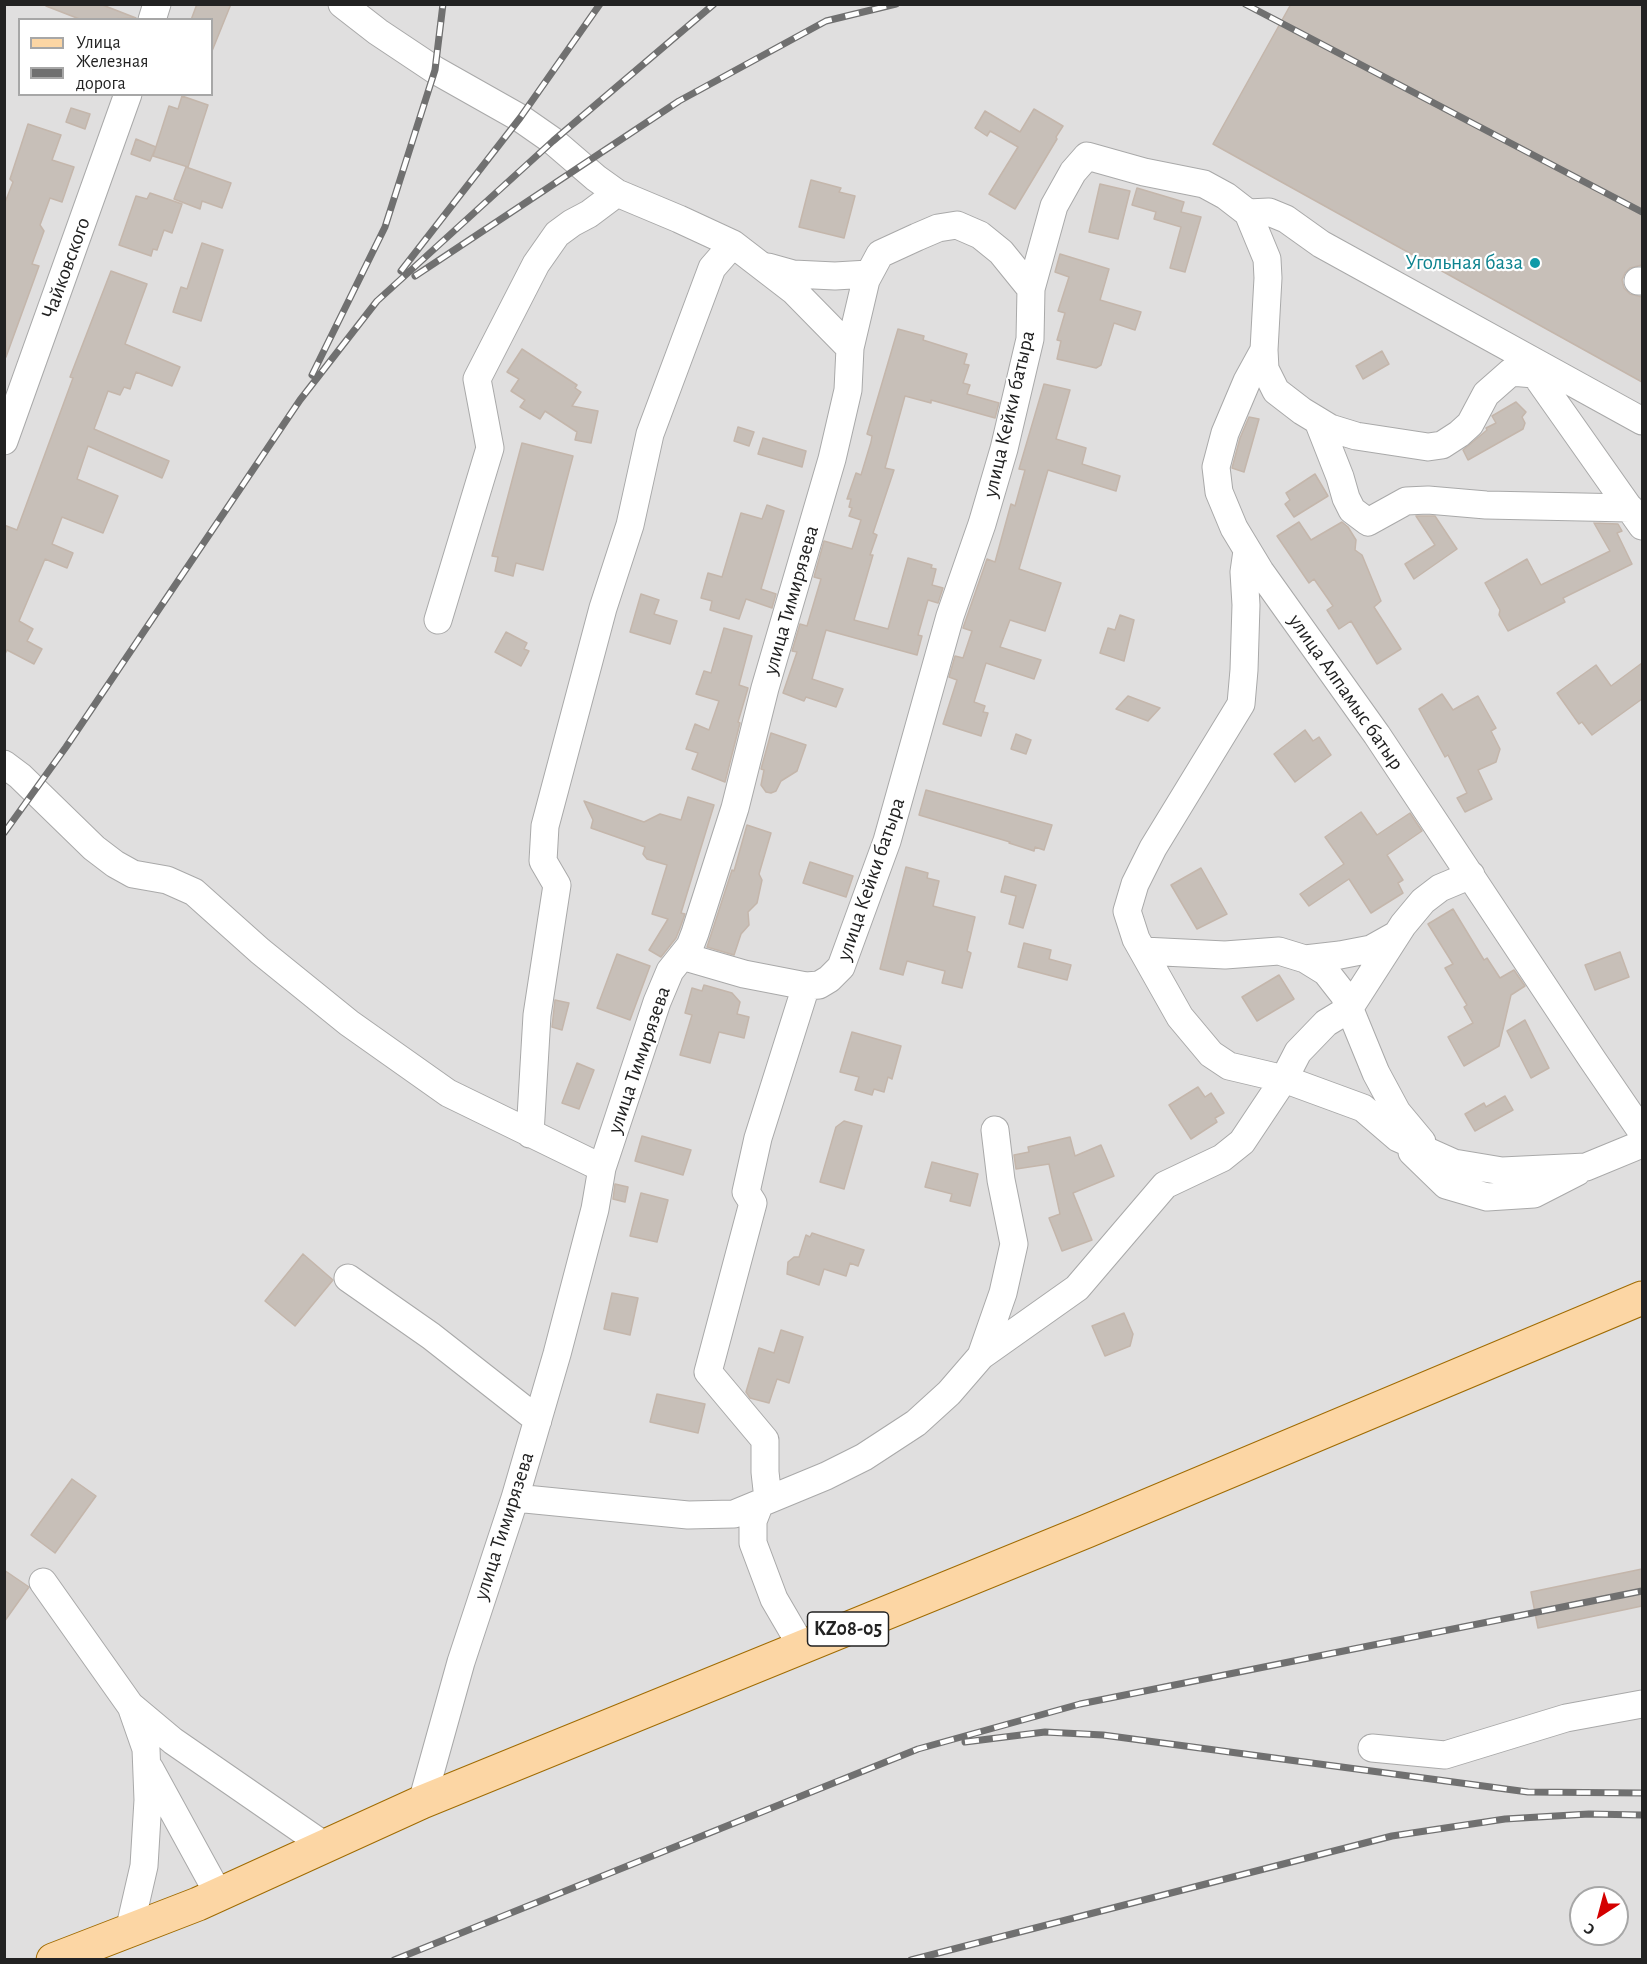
<!DOCTYPE html>
<html>
<head>
<meta charset="utf-8">
<style>
  body { margin:0 }
  #map { position:relative; width:1647px; height:1964px; overflow:hidden; background:#f2efe9; font-family:"Alegreya Sans",sans-serif }
  canvas { display:block }
  .frame { position:absolute; inset:0; border:6px solid #222; pointer-events:none }
  .legend { position:absolute; left:18px; top:18px; width:195px; height:78px; box-sizing:border-box; background:#fff; border:2px solid #a7a7a7; margin:0; padding:8px 10px; list-style:none; font-size:18px; color:#222 }
  .legend li { display:flex; align-items:center; gap:12px; height:30px }
  .legend b { width:30px; border:2px solid #a7a7a7 }
  .north { position:absolute; left:1569px; top:1886px; width:60px; height:60px; box-sizing:border-box; background:#fff; border:2px solid #a7a7a7; border-radius:50%; rotate:216deg; font-size:16px; font-weight:700; line-height:24px; text-align:center; color:#222 }
  .north::after { content:''; display:block; margin:auto; width:21px; height:27px; background:#d40000; clip-path:polygon(50% 0,100% 100%,50% 72%,0 100%) }
</style>
</head>
<body>
<div id="map">
<canvas width="1647" height="1964"></canvas>
<div class="frame"></div>
<ul class="legend">
<li><b style="height:8px;background:#fcd6a4"></b>Улица</li>
<li><b style="height:8px;background:#707070"></b>Железная дорога</li>
</ul>
<div class="north">С</div>
</div>
<script>
const c = document.querySelector('canvas').getContext('2d');
c.lineJoin = 'round';
function fill(path, color) { c.fillStyle = color; c.fill(path, 'evenodd'); }
const shape = rows => new Path2D(rows.map(r => 'M' + r).join(''));
function stroke(path, color, width, dash) { c.strokeStyle = color; c.lineWidth = width; c.lineCap = dash ? 'butt' : 'round'; c.setLineDash(dash || []); c.stroke(path); }
function write(font, color, halo, rows, align = 'center') {
  c.font = font + ' "Alegreya Sans",sans-serif'; c.lineWidth = 4.5; c.setLineDash([]); c.textBaseline = 'middle'; c.strokeStyle = halo; c.fillStyle = color; for (const [text, x, y, turn = 0] of rows) {
    c.save(); c.translate(x, y); c.rotate((+turn || 0) * Math.PI / 180); c.textAlign = isNaN(turn) ? turn : align; if (halo) c.strokeText(text, 0, 0); c.fillText(text, 0, 0); c.restore();
  }
}
fill(shape([
  [5,5,1642,5,1642,1959,5,1959],
  [20,20,212,20,212,94,20,94],
  [1581,1898,1617,1898,1617,1934,1581,1934]
]), '#e0dfdf');
const building = shape([
  [46,4,100,4,136,18,82,20,46,6,46,4],
  [197,4,231,4,212,51,212,20,191,20,197,4],
  [1291,4,1642,4,1642,265,1630,268,1625,273,1622,280,1624,288,1630,294,1642,297,1642,382,1213,144,1291,4],
  [182,96,208,105,188,167,153,156,169,106,178,109,182,96],
  [71,108,90,114,85,129,66,122,71,108],
  [1034,109,1063,126,1056,137,1057,139,1015,209,989,194,1018,147,990,131,987,136,975,128,985,111,1020,132,1034,109],
  [28,124,61,135,52,160,74,167,62,202,50,198,40,225,44,231,32,264,39,266,6,357,4,205,13,182,10,179,28,124],
  [136,139,156,147,150,161,131,154,136,139],
  [186,167,231,183,222,208,202,201,200,209,174,199,186,167],
  [811,180,841,188,839,192,855,196,844,238,799,227,811,180],
  [1100,184,1130,191,1118,239,1089,232,1100,184],
  [1137,188,1184,202,1181,212,1201,217,1185,272,1170,268,1181,227,1154,219,1156,212,1132,205,1137,188],
  [150,193,182,204,172,233,164,230,157,250,153,249,151,256,119,245,136,196,147,199,150,193],
  [202,243,223,250,201,321,173,312,181,287,187,289,202,243],
  [1060,254,1109,269,1100,300,1141,312,1135,330,1114,323,1101,365,1096,368,1057,359,1061,341,1057,340,1065,313,1058,311,1069,277,1055,272,1060,254],
  [111,271,147,284,125,344,180,367,172,386,136,372,130,389,124,387,120,395,108,391,94,429,169,461,162,478,88,446,77,479,118,496,103,533,62,517,52,544,73,553,67,568,45,559,19,621,33,629,27,641,42,649,34,664,7,650,4,656,4,525,17,530,73,378,70,377,111,271],
  [898,329,924,336,923,340,967,354,964,364,969,365,963,383,970,385,967,394,999,403,995,418,931,400,931,403,905,396,885,468,894,470,873,533,877,535,870,555,873,555,854,620,888,629,908,558,932,565,931,568,936,569,932,585,943,588,938,603,928,600,918,635,922,636,917,655,826,630,812,679,843,689,836,707,806,697,804,701,783,693,797,652,792,651,800,624,807,626,821,579,814,577,824,541,852,549,861,520,849,516,852,508,849,507,851,499,847,499,856,473,861,475,871,442,872,436,867,434,898,329],
  [522,349,577,385,575,388,581,392,572,406,598,411,591,443,575,440,577,432,545,411,540,419,520,407,525,400,511,391,519,379,507,372,522,349],
  [1382,351,1389,364,1363,379,1356,366,1382,351],
  [1044,384,1070,390,1056,439,1086,448,1082,464,1120,476,1116,491,1048,470,1019,569,1061,583,1045,631,1010,620,1000,647,1041,660,1034,679,986,663,974,702,985,706,983,712,988,713,981,736,943,724,957,680,949,677,955,656,963,658,972,631,963,628,987,559,995,562,1011,504,1015,506,1025,470,1019,469,1044,384],
  [1516,402,1526,412,1522,417,1525,423,1523,429,1468,460,1463,450,1487,430,1486,428,1496,423,1492,416,1516,402],
  [1249,417,1259,419,1244,472,1232,468,1240,438,1249,417],
  [738,427,754,432,749,446,734,441,738,427],
  [763,438,806,451,802,467,758,454,763,438],
  [522,443,573,456,543,570,516,563,513,576,495,571,498,557,492,556,522,443],
  [1315,474,1328,496,1294,517,1285,504,1290,500,1286,493,1315,474],
  [767,505,784,511,761,589,776,594,772,608,746,599,739,619,710,610,712,601,701,598,708,573,722,577,741,513,762,519,767,505],
  [1416,516,1435,516,1457,549,1414,579,1405,564,1435,545,1416,516],
  [1299,522,1311,540,1342,522,1348,527,1356,540,1355,550,1362,555,1381,601,1374,607,1401,649,1377,664,1351,621,1339,629,1327,610,1333,606,1314,579,1309,583,1277,536,1299,522],
  [1594,523,1618,524,1622,531,1617,533,1632,564,1563,598,1565,602,1508,631,1499,615,1500,610,1485,583,1527,559,1541,585,1610,551,1594,523],
  [641,594,659,600,654,614,677,621,670,644,630,632,641,594],
  [1120,615,1134,620,1124,661,1100,653,1108,628,1115,630,1120,615],
  [724,628,752,636,739,685,748,688,738,722,740,723,725,782,692,769,698,753,686,749,695,724,709,730,719,701,696,694,704,671,711,673,724,628],
  [506,632,527,643,524,649,529,651,521,666,495,652,506,632],
  [1642,663,1642,699,1592,735,1582,722,1579,724,1557,693,1596,665,1611,686,1642,663],
  [1442,694,1453,710,1478,696,1496,728,1491,731,1500,749,1496,762,1478,770,1492,799,1465,812,1457,798,1467,793,1448,755,1445,757,1419,709,1442,694],
  [1128,696,1160,708,1148,721,1116,709,1128,696],
  [1305,730,1313,741,1319,737,1331,755,1295,782,1274,754,1305,730],
  [771,733,806,745,797,771,781,781,776,791,771,793,766,792,761,785,764,770,761,769,771,733],
  [1016,734,1031,740,1026,754,1011,749,1016,734],
  [926,790,1052,825,1044,850,1035,847,1034,851,1009,843,1010,842,919,815,926,790],
  [688,797,714,805,681,913,685,914,680,928,676,938,661,957,649,950,668,919,652,914,667,865,647,859,643,854,645,847,591,828,593,820,584,801,644,822,660,814,681,820,688,797],
  [1361,812,1377,835,1410,813,1422,831,1387,855,1403,880,1398,883,1403,893,1371,913,1349,879,1309,906,1300,894,1344,864,1325,837,1361,812],
  [747,825,771,833,759,874,762,880,757,903,748,912,749,925,741,934,734,955,707,947,732,870,734,871,747,825],
  [810,862,853,876,846,897,803,883,810,862],
  [906,867,928,873,927,878,939,881,933,906,975,917,967,951,971,953,962,988,942,983,945,971,907,961,903,975,880,969,906,867],
  [1201,868,1227,914,1197,929,1171,885,1201,868],
  [1005,876,1036,885,1023,928,1009,924,1016,896,1001,892,1005,876],
  [1453,909,1484,960,1487,958,1500,978,1514,970,1525,986,1511,995,1499,1046,1464,1066,1448,1037,1473,1023,1464,1007,1467,1005,1445,968,1453,964,1428,924,1453,909],
  [1024,943,1051,950,1049,959,1071,965,1067,980,1018,967,1024,943],
  [1620,952,1629,977,1595,990,1585,965,1620,952],
  [617,954,650,966,630,1020,597,1008,617,954],
  [1279,975,1294,999,1257,1021,1242,997,1279,975],
  [704,985,732,993,740,1002,737,1014,749,1017,744,1038,719,1032,710,1063,680,1055,692,1015,685,1013,692,988,702,991,704,985],
  [555,1000,569,1003,562,1030,552,1027,555,1000],
  [1525,1020,1549,1068,1531,1078,1507,1031,1525,1020],
  [852,1032,901,1046,892,1079,888,1077,884,1092,874,1089,872,1095,855,1090,859,1077,840,1072,852,1032],
  [577,1063,594,1070,579,1109,562,1103,577,1063],
  [1198,1087,1205,1097,1211,1093,1224,1113,1215,1118,1217,1122,1191,1139,1169,1105,1198,1087],
  [1505,1096,1513,1110,1475,1131,1465,1114,1484,1103,1486,1107,1505,1096],
  [844,1121,862,1126,844,1189,820,1182,836,1127,844,1121],
  [642,1136,691,1150,683,1175,635,1161,642,1136],
  [1070,1137,1075,1156,1101,1145,1114,1176,1073,1193,1092,1240,1062,1251,1049,1218,1060,1214,1049,1164,1016,1169,1014,1155,1029,1152,1028,1147,1070,1137],
  [932,1162,978,1174,970,1206,950,1201,952,1194,925,1187,932,1162],
  [615,1184,628,1187,625,1202,613,1199,615,1184],
  [641,1193,668,1200,657,1242,630,1236,641,1193],
  [812,1233,864,1250,858,1266,850,1263,846,1276,824,1269,819,1285,787,1274,788,1262,794,1257,799,1257,806,1235,810,1237,812,1233],
  [303,1254,333,1280,295,1326,265,1301,303,1254],
  [612,1293,638,1298,630,1335,604,1329,612,1293],
  [1124,1313,1133,1334,1130,1346,1105,1356,1092,1326,1124,1313],
  [781,1330,803,1337,789,1383,777,1379,769,1403,750,1398,746,1392,759,1348,774,1353,781,1330],
  [657,1394,705,1404,698,1433,650,1422,657,1394],
  [72,1479,96,1496,55,1553,31,1535,72,1479],
  [1642,1569,1642,1606,1538,1628,1531,1592,1642,1569],
  [4,1570,29,1587,4,1622,4,1570]
]);
fill(building, '#c7bfb8');
stroke(building, '#c4b6ab', 1.5);
const minor = shape([
  [342,4,378,32,435,70,520,118,553,141,596,178,617,193,679,219,733,244,794,291,850,348],
  [152,20,157,4],
  [1248,213,1267,259,1268,278,1264,350,1247,381,1225,433,1216,467,1219,492,1234,528,1260,571,1377,735,1592,1059,1642,1132],
  [768,267,793,274,835,276,869,274],
  [1638,281,1642,281],
  [1264,350,1265,369,1276,391,1302,411,1330,428,1356,436,1428,447,1442,445,1459,434,1470,424,1486,394,1511,372,1534,374],
  [1525,360,1642,526],
  [1318,421,1340,477,1346,498,1352,510,1368,522,1406,501,1428,500,1486,505,1630,508],
  [4,441,128,94],
  [1247,551,1244,572,1246,605,1244,670,1241,704,1153,848,1135,884,1127,911,1136,939,1180,1017,1211,1054,1229,1066,1284,1079,1363,1108,1398,1138,1454,1163,1502,1171,1586,1167,1642,1144],
  [438,620,490,448,477,379,536,264,557,234,572,223,589,214,617,193],
  [4,764,20,776,94,848,115,864,133,874,167,880,194,892,260,951,349,1023,448,1093,602,1168],
  [1143,951,1225,955,1279,951,1305,959,1326,972,1344,995,1376,1073,1397,1112,1422,1142],
  [682,956,744,974,806,986,819,985,829,979,841,967,887,841,950,616,982,524,1004,449,1030,339,1031,289,1054,206,1073,172,1087,156,1144,172,1204,184,1226,196,1248,213,1269,212,1286,219,1321,244,1642,421],
  [1305,959,1340,955,1371,949,1396,935],
  [530,1134,537,1015,557,885,543,861,545,826,603,608,630,525,650,434,712,268,733,244],
  [1412,1152,1446,1185,1487,1197,1534,1194,1577,1172],
  [348,1278,431,1336,538,1420],
  [981,1356,1003,1293,1014,1244,1001,1180,995,1130],
  [515,1498,688,1515,734,1514,826,1476,864,1457,916,1423,949,1393,981,1356,1077,1288,1165,1185,1222,1158,1242,1142,1284,1079,1298,1052,1326,1023,1349,1009,1403,925,1423,901,1440,888,1471,875],
  [768,1499,765,1472,765,1440,708,1372,753,1203,746,1192,758,1138,806,986],
  [760,1503,753,1521,753,1543,774,1599,802,1647],
  [43,1582,130,1705,173,1741,325,1846],
  [1372,1748,1445,1755,1566,1718,1642,1704],
  [150,1769,219,1895],
  [422,1802,461,1662,515,1498,557,1354,595,1209,602,1168,657,1002,670,971,690,946,695,933,735,808,765,688,832,459,848,390,850,348,866,280,880,254,917,237,938,228,957,225,980,235,1001,252,1031,289],
  [129,1931,144,1866,148,1800,146,1749,131,1706]
]);
const major = shape([
  [53,1960,198,1904,422,1802,1087,1531,1642,1298]
]);
stroke(minor, '#a9a9a9', 29);
stroke(major, '#a06b00', 35);
stroke(minor, '#fff', 27);
stroke(major, '#fcd6a4', 33);
const rail = shape([
  [1245,4,1642,212],
  [401,271,520,118,600,4],
  [415,276,679,101,826,21,896,4],
  [312,375,385,227,435,70,443,4],
  [4,833,66,747,300,400,377,301,553,141,714,4],
  [965,1742,1045,1732,1103,1735,1528,1792,1642,1793],
  [394,1960,918,1749,1080,1704,1642,1591],
  [911,1960,1392,1836,1505,1819,1589,1814,1642,1815]
]);
stroke(rail, '#707070', 7);
stroke(rail, '#fff', 4.5, [14]);
for (const [x, y, r, color] of [
  [1535,263,6,"#0f9aa8"]
]) { const dot = new Path2D(); dot.arc(x, y, r, 0, 2 * Math.PI); c.fillStyle = color; c.fill(dot); stroke(dot, '#fff', 2); }
for (const [x, y, w] of [
  [848,1629,81]
]) { const box = new Path2D(); box.roundRect(x - w / 2, y - 17, w, 34, 4.5); c.fillStyle = '#fff'; c.fill(box); stroke(box, '#222', 1.5); }
write('bold 20px', '#222', null, [
  ["KZ08-05",848,1629]
]);
write('21px', '#0d838f', '#fff', [
  ["Угольная база",1523,263]
], 'right');
write('21px', '#222', '#fff', [
  ["Чайковского",66,268,-70],
  ["улица Кейки батыра",1009,414,-77],
  ["улица Тимирязева",791,600,-74],
  ["улица Алпамыс батыр",1346,692,55],
  ["улица Кейки батыра",871,879,-71],
  ["улица Тимирязева",639,1060,-71],
  ["улица Тимирязева",504,1526,-72]
]);
</script>
</body>
</html>
